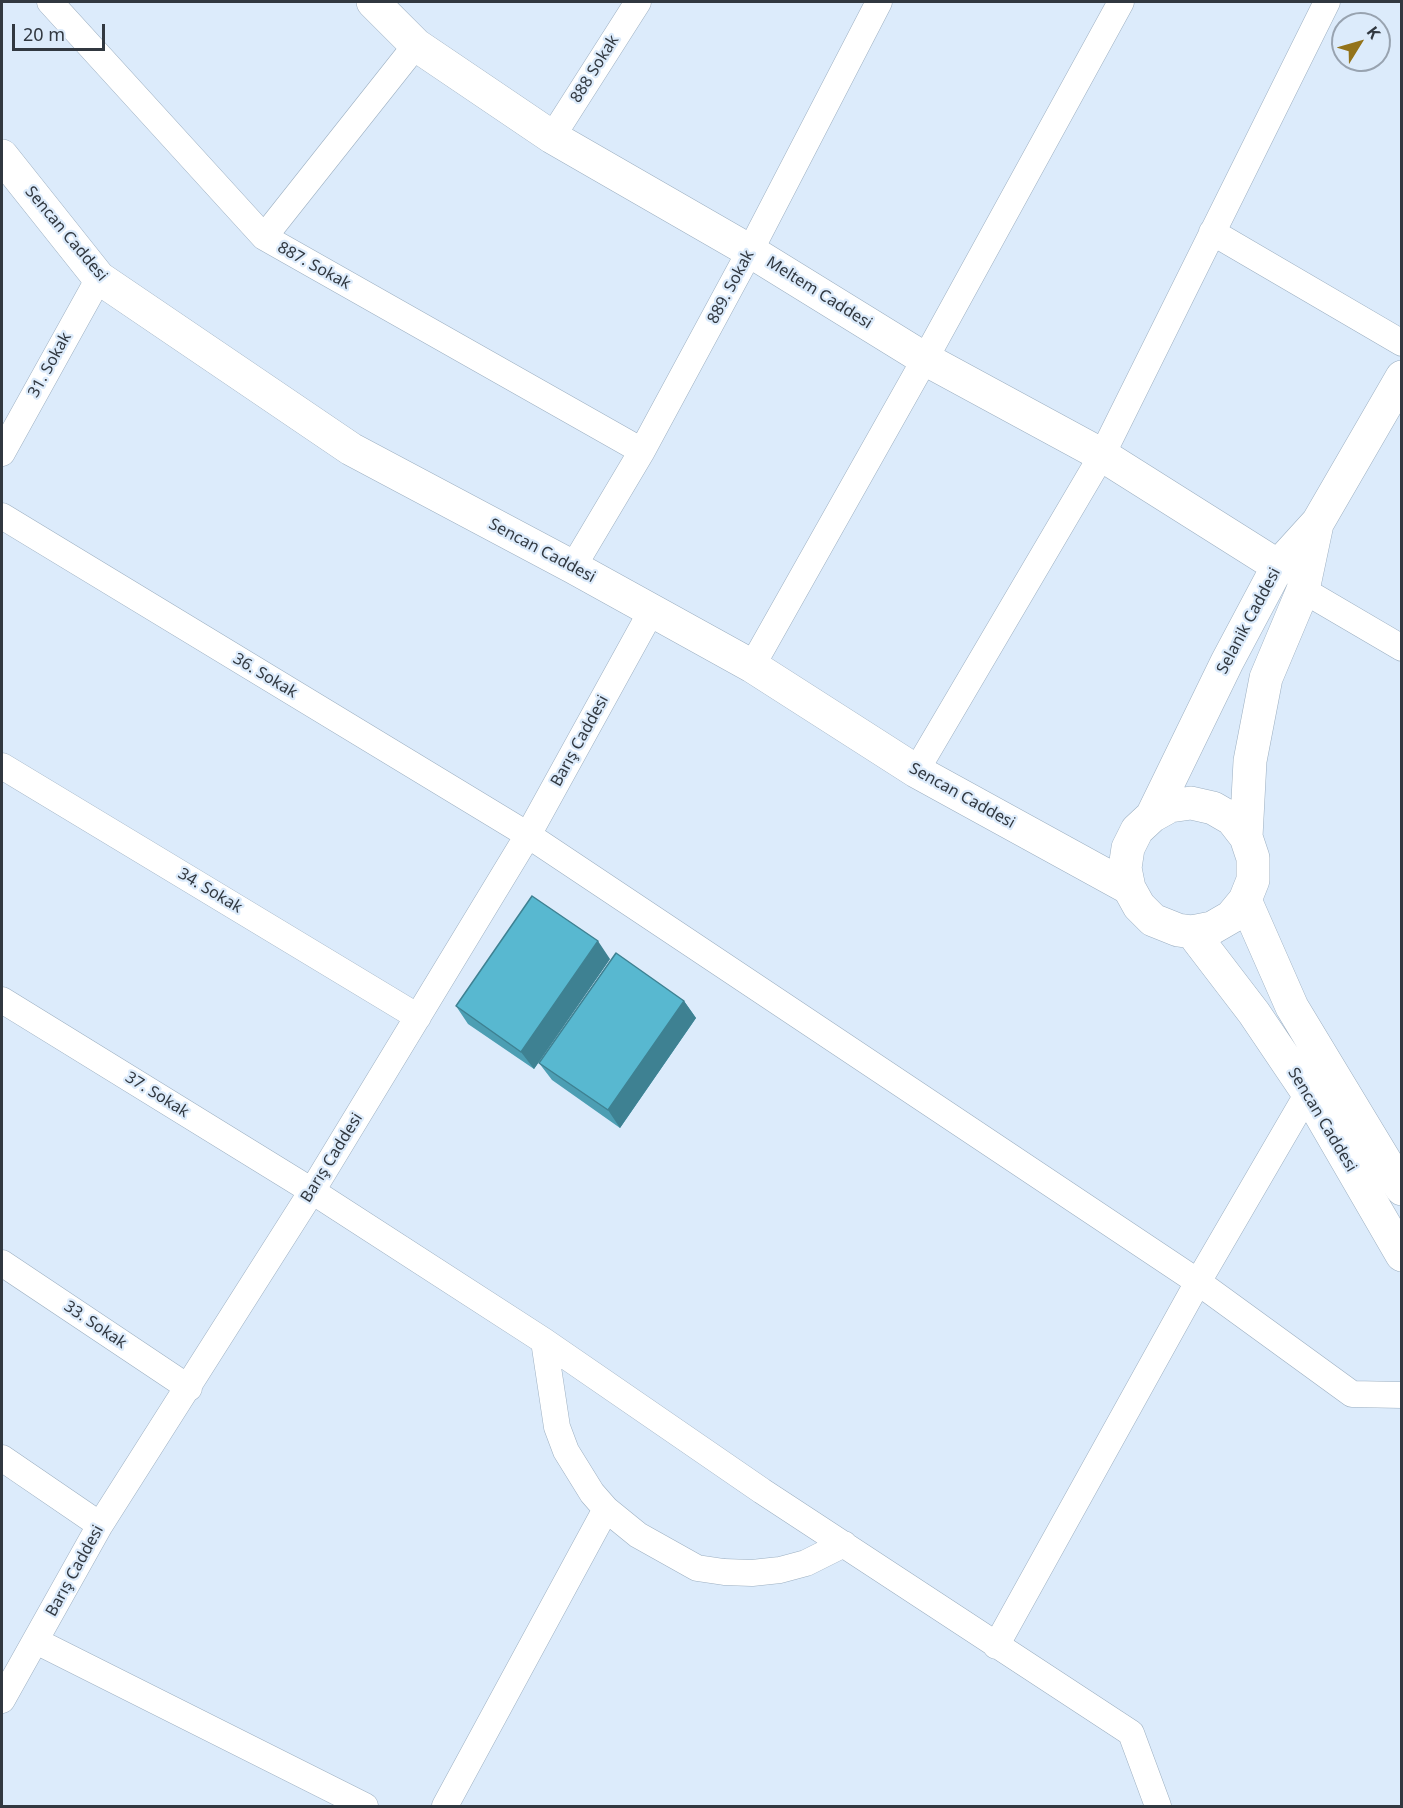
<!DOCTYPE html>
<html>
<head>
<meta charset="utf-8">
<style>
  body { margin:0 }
  #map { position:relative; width:1403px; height:1808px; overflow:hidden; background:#dcebfb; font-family:"Noto Sans",sans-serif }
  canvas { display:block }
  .frame { position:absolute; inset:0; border:3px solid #313840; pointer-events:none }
  .north { position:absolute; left:1331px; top:12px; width:60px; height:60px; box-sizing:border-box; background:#dcebfb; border:2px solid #98a3b0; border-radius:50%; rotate:53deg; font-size:16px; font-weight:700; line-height:24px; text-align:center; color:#313840 }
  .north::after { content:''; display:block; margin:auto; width:21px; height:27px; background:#93731a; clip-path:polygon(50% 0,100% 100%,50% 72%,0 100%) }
  .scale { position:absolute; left:12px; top:24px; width:93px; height:27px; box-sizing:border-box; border:3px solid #313840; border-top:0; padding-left:8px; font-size:18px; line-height:21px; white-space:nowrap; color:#313840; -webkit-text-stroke:4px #dcebfb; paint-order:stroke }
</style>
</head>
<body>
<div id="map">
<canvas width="1403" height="1808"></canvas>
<div class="frame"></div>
<div class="north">K</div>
<div class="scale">20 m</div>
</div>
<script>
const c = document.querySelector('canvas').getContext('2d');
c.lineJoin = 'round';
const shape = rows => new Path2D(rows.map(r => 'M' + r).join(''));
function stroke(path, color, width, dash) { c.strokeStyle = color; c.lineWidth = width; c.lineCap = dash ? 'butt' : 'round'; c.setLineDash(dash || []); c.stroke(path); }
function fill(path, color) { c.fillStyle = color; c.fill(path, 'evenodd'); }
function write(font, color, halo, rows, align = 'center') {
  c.font = font + ' "Noto Sans",sans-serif'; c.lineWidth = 4.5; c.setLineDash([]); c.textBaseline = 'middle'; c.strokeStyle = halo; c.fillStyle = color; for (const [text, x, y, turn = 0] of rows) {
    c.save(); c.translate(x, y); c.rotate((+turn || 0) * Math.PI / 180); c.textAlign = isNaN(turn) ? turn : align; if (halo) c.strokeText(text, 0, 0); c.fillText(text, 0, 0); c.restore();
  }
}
const street = shape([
  [50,2,264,237,642,451],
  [552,137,638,2],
  [1212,232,1402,343],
  [264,237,416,45],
  [2,453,99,278],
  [2,516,528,835,1198,1282,1352,1394,1402,1395],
  [573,567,642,451,750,251,879,2],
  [1303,590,1402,648],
  [752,666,925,359,1121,2],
  [2,766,418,1017],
  [916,771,1102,455,1327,2],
  [2,1000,312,1191,544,1341,762,1491,1131,1733,1158,1806],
  [2,1263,189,1388],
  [544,1341,557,1427,566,1451,592,1493,606,1509,638,1535,697,1568,724,1572,752,1573,780,1570,806,1563,844,1544],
  [2,1458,100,1525],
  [36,1641,365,1806],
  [996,1646,1198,1282,1308,1093],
  [2,1700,100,1525,312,1191,528,835,652,610],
  [445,1806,606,1509]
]);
const secondary = shape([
  [373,2,416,45,552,137,750,251,925,359,1102,455,1278,566],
  [2,156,99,278,351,449,573,567,752,666,916,771,1129,888],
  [1152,816,1227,662,1278,566,1318,522,1402,377],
  [1246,837,1250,761,1266,678,1303,590,1317,524],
  [1245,900,1231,917,1212,928,1192,932,1178,930,1153,920,1139,906,1129,888,1125,868,1128,848,1137,830,1152,816,1170,806,1191,803,1213,808,1232,819,1246,837,1253,858,1253,880,1245,900,1292,1007,1402,1189],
  [1192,932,1254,1013,1308,1093,1402,1255]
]);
stroke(street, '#9cafc1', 27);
stroke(secondary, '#9cafc1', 34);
stroke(street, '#fff', 26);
stroke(secondary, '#fff', 33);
fill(shape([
  [610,959,534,1069,468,1024,456,1006],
  [684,1001,696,1018,620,1128,552,1080,539,1063]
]), '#4c9eb3');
fill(shape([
  [598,941,610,959,534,1069,521,1052],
  [684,1001,696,1018,620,1128,608,1110]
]), '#3e8192');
const building = shape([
  [532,896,598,941,521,1052,456,1006,532,896],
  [616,953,684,1001,608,1110,539,1063,616,953]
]);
fill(building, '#58b8d0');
stroke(building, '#3e8192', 1.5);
write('16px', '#313840', '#dcebfb', [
  ["888 Sokak",595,69,-58],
  ["Sencan Caddesi",66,234,50],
  ["887. Sokak",314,266,29],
  ["889. Sokak",731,287,-62],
  ["Meltem Caddesi",819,293,32],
  ["31. Sokak",50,365,-61],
  ["Sencan Caddesi",542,551,28],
  ["Selanik Caddesi",1249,621,-62],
  ["36. Sokak",265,676,31],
  ["Barış Caddesi",580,741,-61],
  ["Sencan Caddesi",962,796,29],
  ["34. Sokak",210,891,31],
  ["37. Sokak",157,1095,32],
  ["Sencan Caddesi",1322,1120,59],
  ["Barış Caddesi",332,1158,-58],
  ["33. Sokak",95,1325,34],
  ["Barış Caddesi",75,1571,-61]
]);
</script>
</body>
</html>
